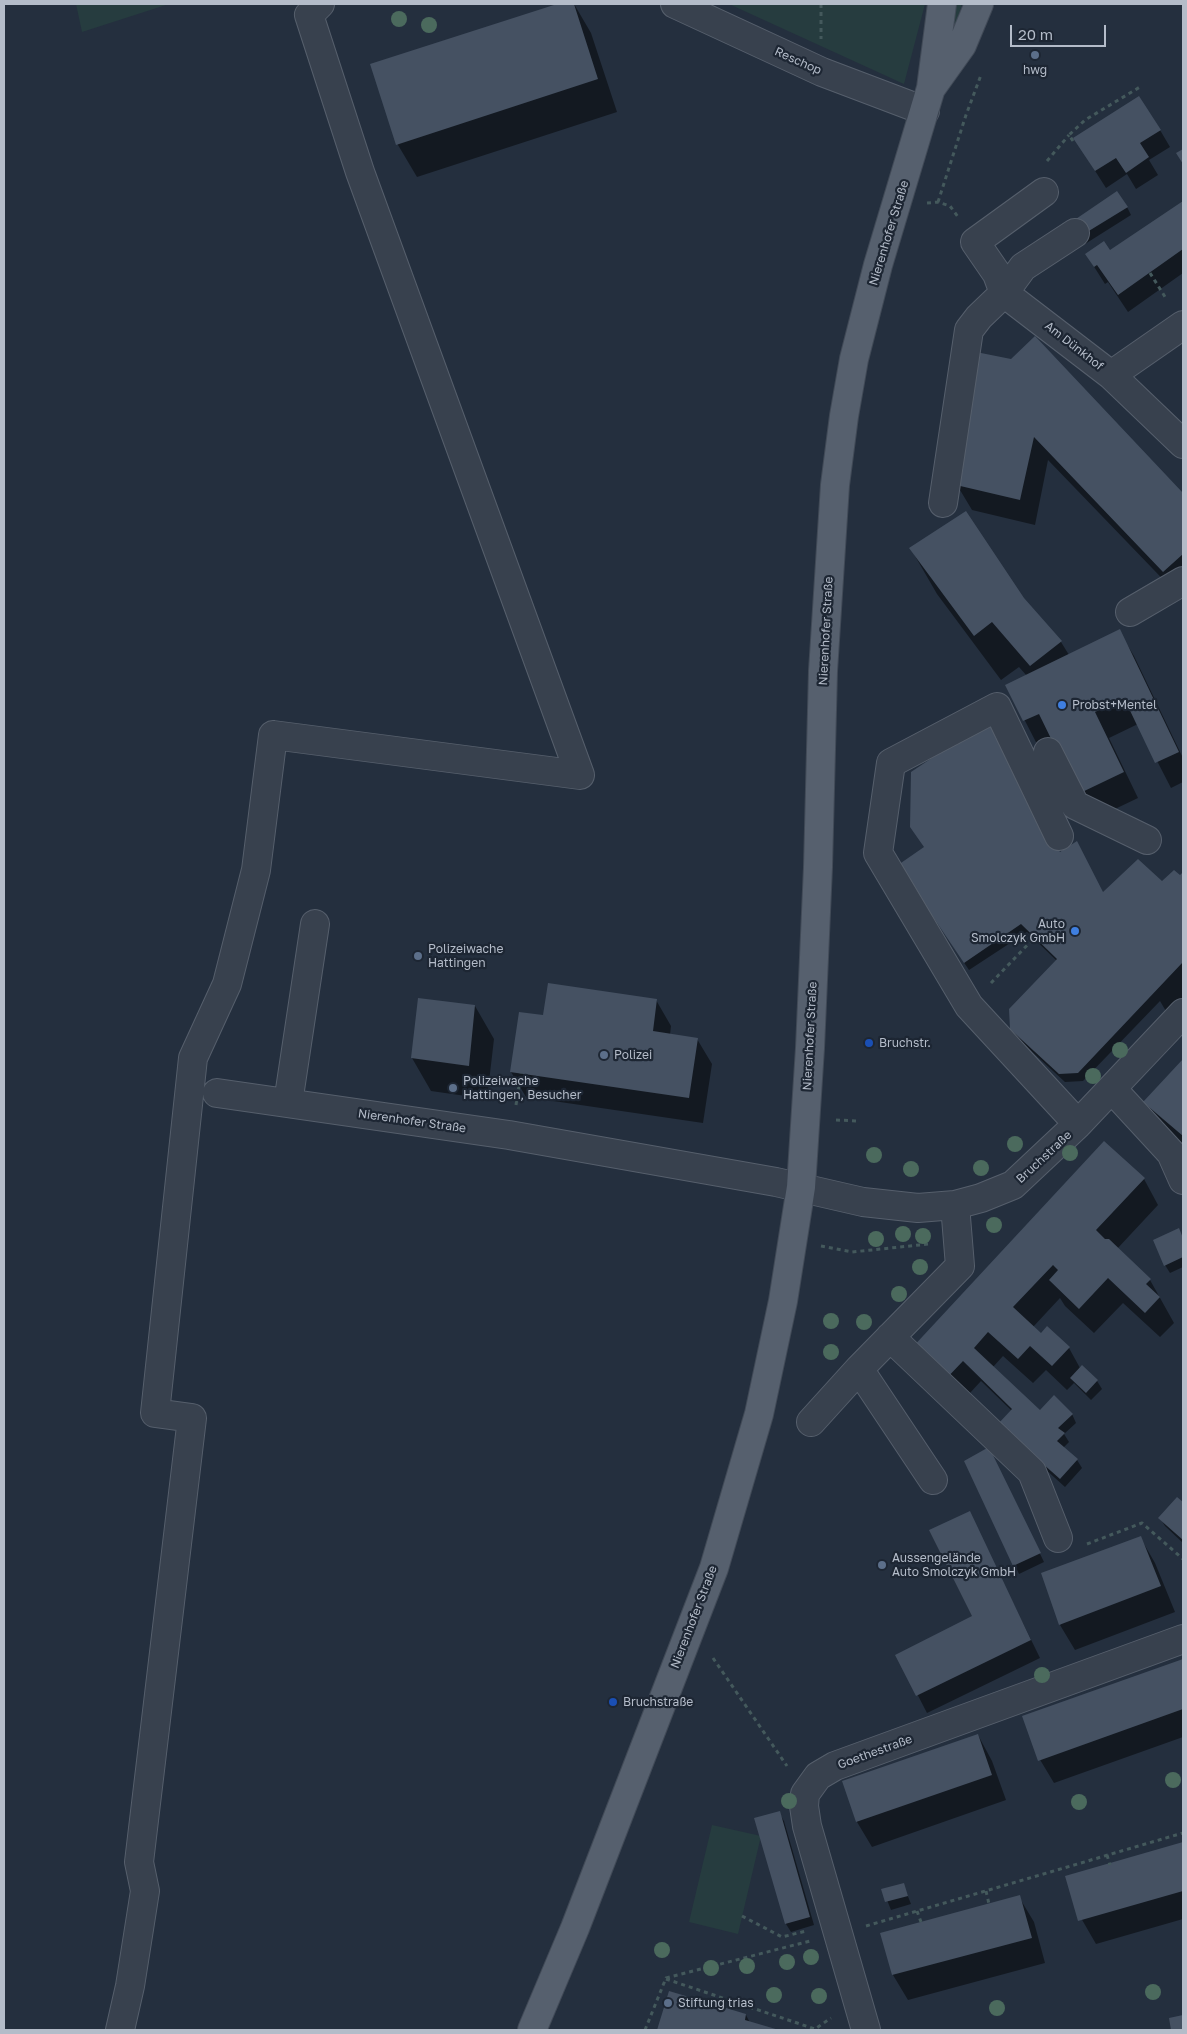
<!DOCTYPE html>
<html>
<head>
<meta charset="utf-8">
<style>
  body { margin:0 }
  #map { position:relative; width:1187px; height:2034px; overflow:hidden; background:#242f3e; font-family:"Golos Text",sans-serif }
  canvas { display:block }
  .frame { position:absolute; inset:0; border:5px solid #b4bcc9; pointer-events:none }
  .scale { position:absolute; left:1010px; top:25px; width:96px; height:22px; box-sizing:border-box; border:2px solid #b4bcc9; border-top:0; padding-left:6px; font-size:15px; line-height:18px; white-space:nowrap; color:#b4bcc9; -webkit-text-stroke:4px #1d2633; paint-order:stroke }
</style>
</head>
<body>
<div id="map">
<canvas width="1187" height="2034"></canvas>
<div class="frame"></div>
<div class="scale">20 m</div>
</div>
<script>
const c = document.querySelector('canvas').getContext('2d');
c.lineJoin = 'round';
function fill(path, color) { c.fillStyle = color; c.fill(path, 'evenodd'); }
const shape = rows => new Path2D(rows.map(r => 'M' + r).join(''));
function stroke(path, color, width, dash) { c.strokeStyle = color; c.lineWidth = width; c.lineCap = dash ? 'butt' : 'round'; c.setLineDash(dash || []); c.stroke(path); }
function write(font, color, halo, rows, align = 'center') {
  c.font = font + ' "Golos Text",sans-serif'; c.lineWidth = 4.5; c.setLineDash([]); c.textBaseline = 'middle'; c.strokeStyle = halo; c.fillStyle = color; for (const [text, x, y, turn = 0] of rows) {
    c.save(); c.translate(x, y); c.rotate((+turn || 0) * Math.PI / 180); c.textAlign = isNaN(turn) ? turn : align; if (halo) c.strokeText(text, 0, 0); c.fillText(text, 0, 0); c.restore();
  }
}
fill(shape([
  [76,4,169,4,82,32],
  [729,4,925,4,904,84],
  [954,4,962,4,954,29,946,26],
  [712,1825,761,1836,738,1934,689,1922]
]), '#263c3f');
fill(shape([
  [561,4,574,4,591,33,617,112,417,177,398,145,372,65],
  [1160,130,1170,147,1149,160,1158,175,1136,189,1127,174,1106,188,1085,155],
  [1183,203,1183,273,1128,312,1108,282,1105,284,1086,254,1110,252],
  [1127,207,1131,215,1085,244,1076,231],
  [1035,338,1183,494,1183,592,1179,596,1048,460,1035,525,972,510,957,485,1011,360],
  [911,549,1023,599,1061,642,1069,655,1119,631,1134,656,1183,758,1183,782,1171,788,1138,724,1109,738,1138,798,1094,819,1038,746,1007,686,1027,676,1019,667,1001,680,937,594],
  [986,723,1059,854,1103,894,1162,883,1180,877,1183,874,1183,1004,1170,1018,1160,1001,1083,1081,1065,1082,1017,1038,1012,1029,1057,961,1027,932,969,970,904,873,925,848,912,827],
  [656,1000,671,1026,670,1035,697,1039,712,1064,703,1123,526,1097,511,1072,544,1017],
  [475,1006,494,1039,487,1099,431,1091,412,1058],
  [1183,1061,1183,1152,1164,1135,1145,1102],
  [1144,1179,1158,1205,1117,1249,1150,1280,1174,1323,1160,1337,1123,1303,1094,1333,1065,1306,1060,1298,1033,1327,1041,1335,1069,1348,1080,1368,1097,1381,1102,1389,1091,1400,1074,1383,1067,1390,1046,1370,1033,1383,1003,1356,993,1367,1040,1412,1072,1414,1076,1423,1064,1434,1069,1442,1063,1448,1077,1460,1082,1468,1065,1487,1004,1432,1012,1411,981,1381,958,1406,926,1376],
  [1178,1230,1183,1238,1183,1267,1170,1273,1165,1265],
  [993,1457,1044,1562,1019,1574,965,1462],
  [1177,1499,1183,1504,1183,1543,1165,1526,1160,1518],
  [969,1513,1040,1658,927,1713,897,1655,973,1617],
  [1140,1537,1155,1563,1175,1612,1075,1650,1060,1625],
  [1183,1661,1183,1737,1054,1783,1039,1758,1024,1718],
  [978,1735,992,1761,1006,1800,872,1847,857,1822,844,1782],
  [779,1813,784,1821,814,1925,791,1932,786,1924,756,1819],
  [1183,1846,1183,1919,1096,1944,1081,1918,1070,1878],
  [903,1884,911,1904,891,1910,883,1890],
  [1019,1897,1034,1922,1045,1963,908,2000,893,1975,882,1934],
  [670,1992,746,2015,750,2023,776,2030,658,2030]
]), '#0007');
fill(shape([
  [557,4,574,4,598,79,396,145,370,64],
  [1139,96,1161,130,1140,143,1149,157,1126,173,1116,158,1095,171,1073,138],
  [1183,149,1183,164,1176,153],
  [1117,191,1128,207,1079,237,1070,223],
  [1183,201,1183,249,1118,295,1097,265,1094,267,1085,254,1104,241,1110,250],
  [1035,336,1183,493,1183,554,1163,572,1034,437,1020,500,956,485,976,352,1011,359],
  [966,511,1024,598,1062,641,1030,666,992,622,974,636,909,548],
  [1120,629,1179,752,1155,763,1124,698,1095,712,1124,772,1078,794,1039,714,1023,721,1005,685],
  [987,721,1027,781,1019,786,1060,852,1077,841,1103,892,1138,859,1162,881,1174,870,1180,875,1183,872,1183,962,1078,1073,1059,1074,1010,1029,1009,1009,1057,959,1021,924,964,963,898,865,924,847,910,827,911,772],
  [548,983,657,999,653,1031,698,1038,689,1098,510,1072,519,1012,543,1015],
  [418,998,475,1005,469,1066,411,1058],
  [1183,1059,1183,1136,1143,1102],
  [1104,1141,1145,1178,1096,1230,1105,1239,1109,1239,1151,1279,1146,1284,1160,1297,1145,1313,1108,1278,1079,1309,1049,1280,1058,1270,1053,1265,1013,1307,1041,1333,1047,1326,1070,1347,1052,1366,1030,1346,1018,1359,988,1332,974,1348,1040,1410,1054,1395,1073,1414,1058,1428,1065,1433,1057,1441,1078,1459,1060,1479,998,1424,1012,1409,963,1361,943,1382,910,1350],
  [1179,1228,1183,1238,1183,1257,1164,1266,1153,1240],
  [1082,1365,1098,1380,1086,1393,1070,1378],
  [989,1447,1041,1553,1013,1566,964,1461],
  [1177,1497,1183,1502,1183,1540,1158,1518],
  [970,1511,1031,1640,916,1696,895,1655,972,1616,929,1530],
  [1141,1536,1161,1586,1059,1625,1041,1573],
  [1183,1659,1183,1709,1038,1761,1022,1716],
  [978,1734,992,1775,856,1822,842,1781],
  [780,1811,810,1917,785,1924,754,1818],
  [1183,1842,1183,1891,1078,1921,1065,1876],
  [904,1883,908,1896,885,1902,881,1889],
  [1020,1895,1032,1938,892,1975,880,1933],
  [669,1991,746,2014,745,2020,779,2030,657,2030],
  [1183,2015,1183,2030,1171,2030,1169,2018]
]), '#455162');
const minor = shape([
  [675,4,822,72,925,111],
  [1044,192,975,242,997,274,1004,293,1111,375,1183,444],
  [1111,375,1183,325],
  [943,503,969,330,979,317,1004,293,1023,267,1075,233],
  [1130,612,1183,581],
  [1048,752,1075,805,1147,840],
  [1059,836,997,707,891,763,878,853,969,1006,1078,1124],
  [1112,1089,1171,1153,1183,1180],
  [217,1093,509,1135,776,1182,863,1202,918,1208,955,1205,981,1198,1013,1185,1078,1124,1183,1013],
  [288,1103,315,924],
  [890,1337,1032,1472,1058,1538],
  [859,1369,933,1480],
  [811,1422,859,1369,960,1266,955,1205],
  [120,2030,130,1986,145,1891,139,1862,192,1418,155,1413,193,1058,227,984,256,870,273,735,580,775,360,172,309,15,320,4],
  [866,2030,807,1826,804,1806,805,1794,818,1776,835,1766,1183,1639]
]);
const major = shape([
  [932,87,962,45,979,4],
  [532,2030,575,1928,714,1568,759,1414,783,1301,801,1187,810,1048,818,867,823,671,835,485,844,416,854,359,878,265,931,88,942,4]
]);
stroke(minor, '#565f6c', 30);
stroke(major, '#414a57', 30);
stroke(shape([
  [821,4,821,39],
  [1073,141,1069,135,1085,120,1140,87],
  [1047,161,1069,135],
  [938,202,966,115,981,75],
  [927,203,938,202,950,206,958,217],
  [1150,273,1167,300],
  [991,983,1035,937],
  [516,1105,521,1073],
  [836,1120,858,1121],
  [821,1246,852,1252,929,1244],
  [1087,1544,1142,1523,1183,1559],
  [713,1658,787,1766],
  [1107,1855,1110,1865],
  [986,1891,989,1904],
  [917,1911,921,1922],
  [742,1916,782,1937,806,1931],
  [866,1926,1183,1833],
  [666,1979,815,2029,831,2018],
  [645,2030,666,1978,810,1941]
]), '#44595c', 3, [4, 4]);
stroke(minor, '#38414e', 28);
stroke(major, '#56606e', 28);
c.fillStyle = '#4b6a5d';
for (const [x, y] of [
  [399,19],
  [429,25],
  [1120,1050],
  [1093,1076],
  [1015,1144],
  [1070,1153],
  [874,1155],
  [981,1168],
  [911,1169],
  [994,1225],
  [903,1234],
  [923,1236],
  [876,1239],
  [920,1267],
  [899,1294],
  [831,1321],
  [864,1322],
  [831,1352],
  [1042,1675],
  [1173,1780],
  [789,1801],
  [1079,1802],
  [662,1950],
  [811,1957],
  [787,1962],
  [747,1966],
  [711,1968],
  [1153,1992],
  [774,1995],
  [819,1996],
  [997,2008]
]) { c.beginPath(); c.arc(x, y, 8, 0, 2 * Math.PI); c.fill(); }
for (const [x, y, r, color] of [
  [1035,55,5,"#5c6f8a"],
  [1062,705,5,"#3f7fe0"],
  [1075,931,5,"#3f7fe0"],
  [418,956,5,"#5c6f8a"],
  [869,1043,5,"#1a4fb4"],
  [604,1055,5,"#5c6f8a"],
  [453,1088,5,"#5c6f8a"],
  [882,1565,5,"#5c6f8a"],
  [613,1702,5,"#1a4fb4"],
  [668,2003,5,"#5c6f8a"]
]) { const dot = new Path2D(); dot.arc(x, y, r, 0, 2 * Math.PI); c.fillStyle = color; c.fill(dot); stroke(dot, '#1d2633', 2); }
write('12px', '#b4bcc9', '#1d2633', [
  ["Reschop",798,61,24],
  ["Nierenhofer Straße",889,233,-73],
  ["Am Dünkhof",1074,346,38],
  ["Nierenhofer Straße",826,631,-87],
  ["Nierenhofer Straße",810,1036,-87],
  ["Nierenhofer Straße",412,1121,8],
  ["Bruchstraße",1044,1157,-43],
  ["Nierenhofer Straße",694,1617,-69],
  ["Goethestraße",875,1752,-20]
]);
write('12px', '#b4bcc9', '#1d2633', [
  ["hwg",1035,70,"center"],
  ["Probst+Mentel",1072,705],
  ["Auto",1065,924,"right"],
  ["Smolczyk GmbH",1065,938,"right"],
  ["Polizeiwache",428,949],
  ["Hattingen",428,963],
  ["Bruchstr.",879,1043],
  ["Polizei",614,1055],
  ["Polizeiwache",463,1081],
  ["Hattingen, Besucher",463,1095],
  ["Aussengelände",892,1558],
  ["Auto Smolczyk GmbH",892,1572],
  ["Bruchstraße",623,1702],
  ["Stiftung trias",678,2003]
], 'left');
</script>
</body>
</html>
